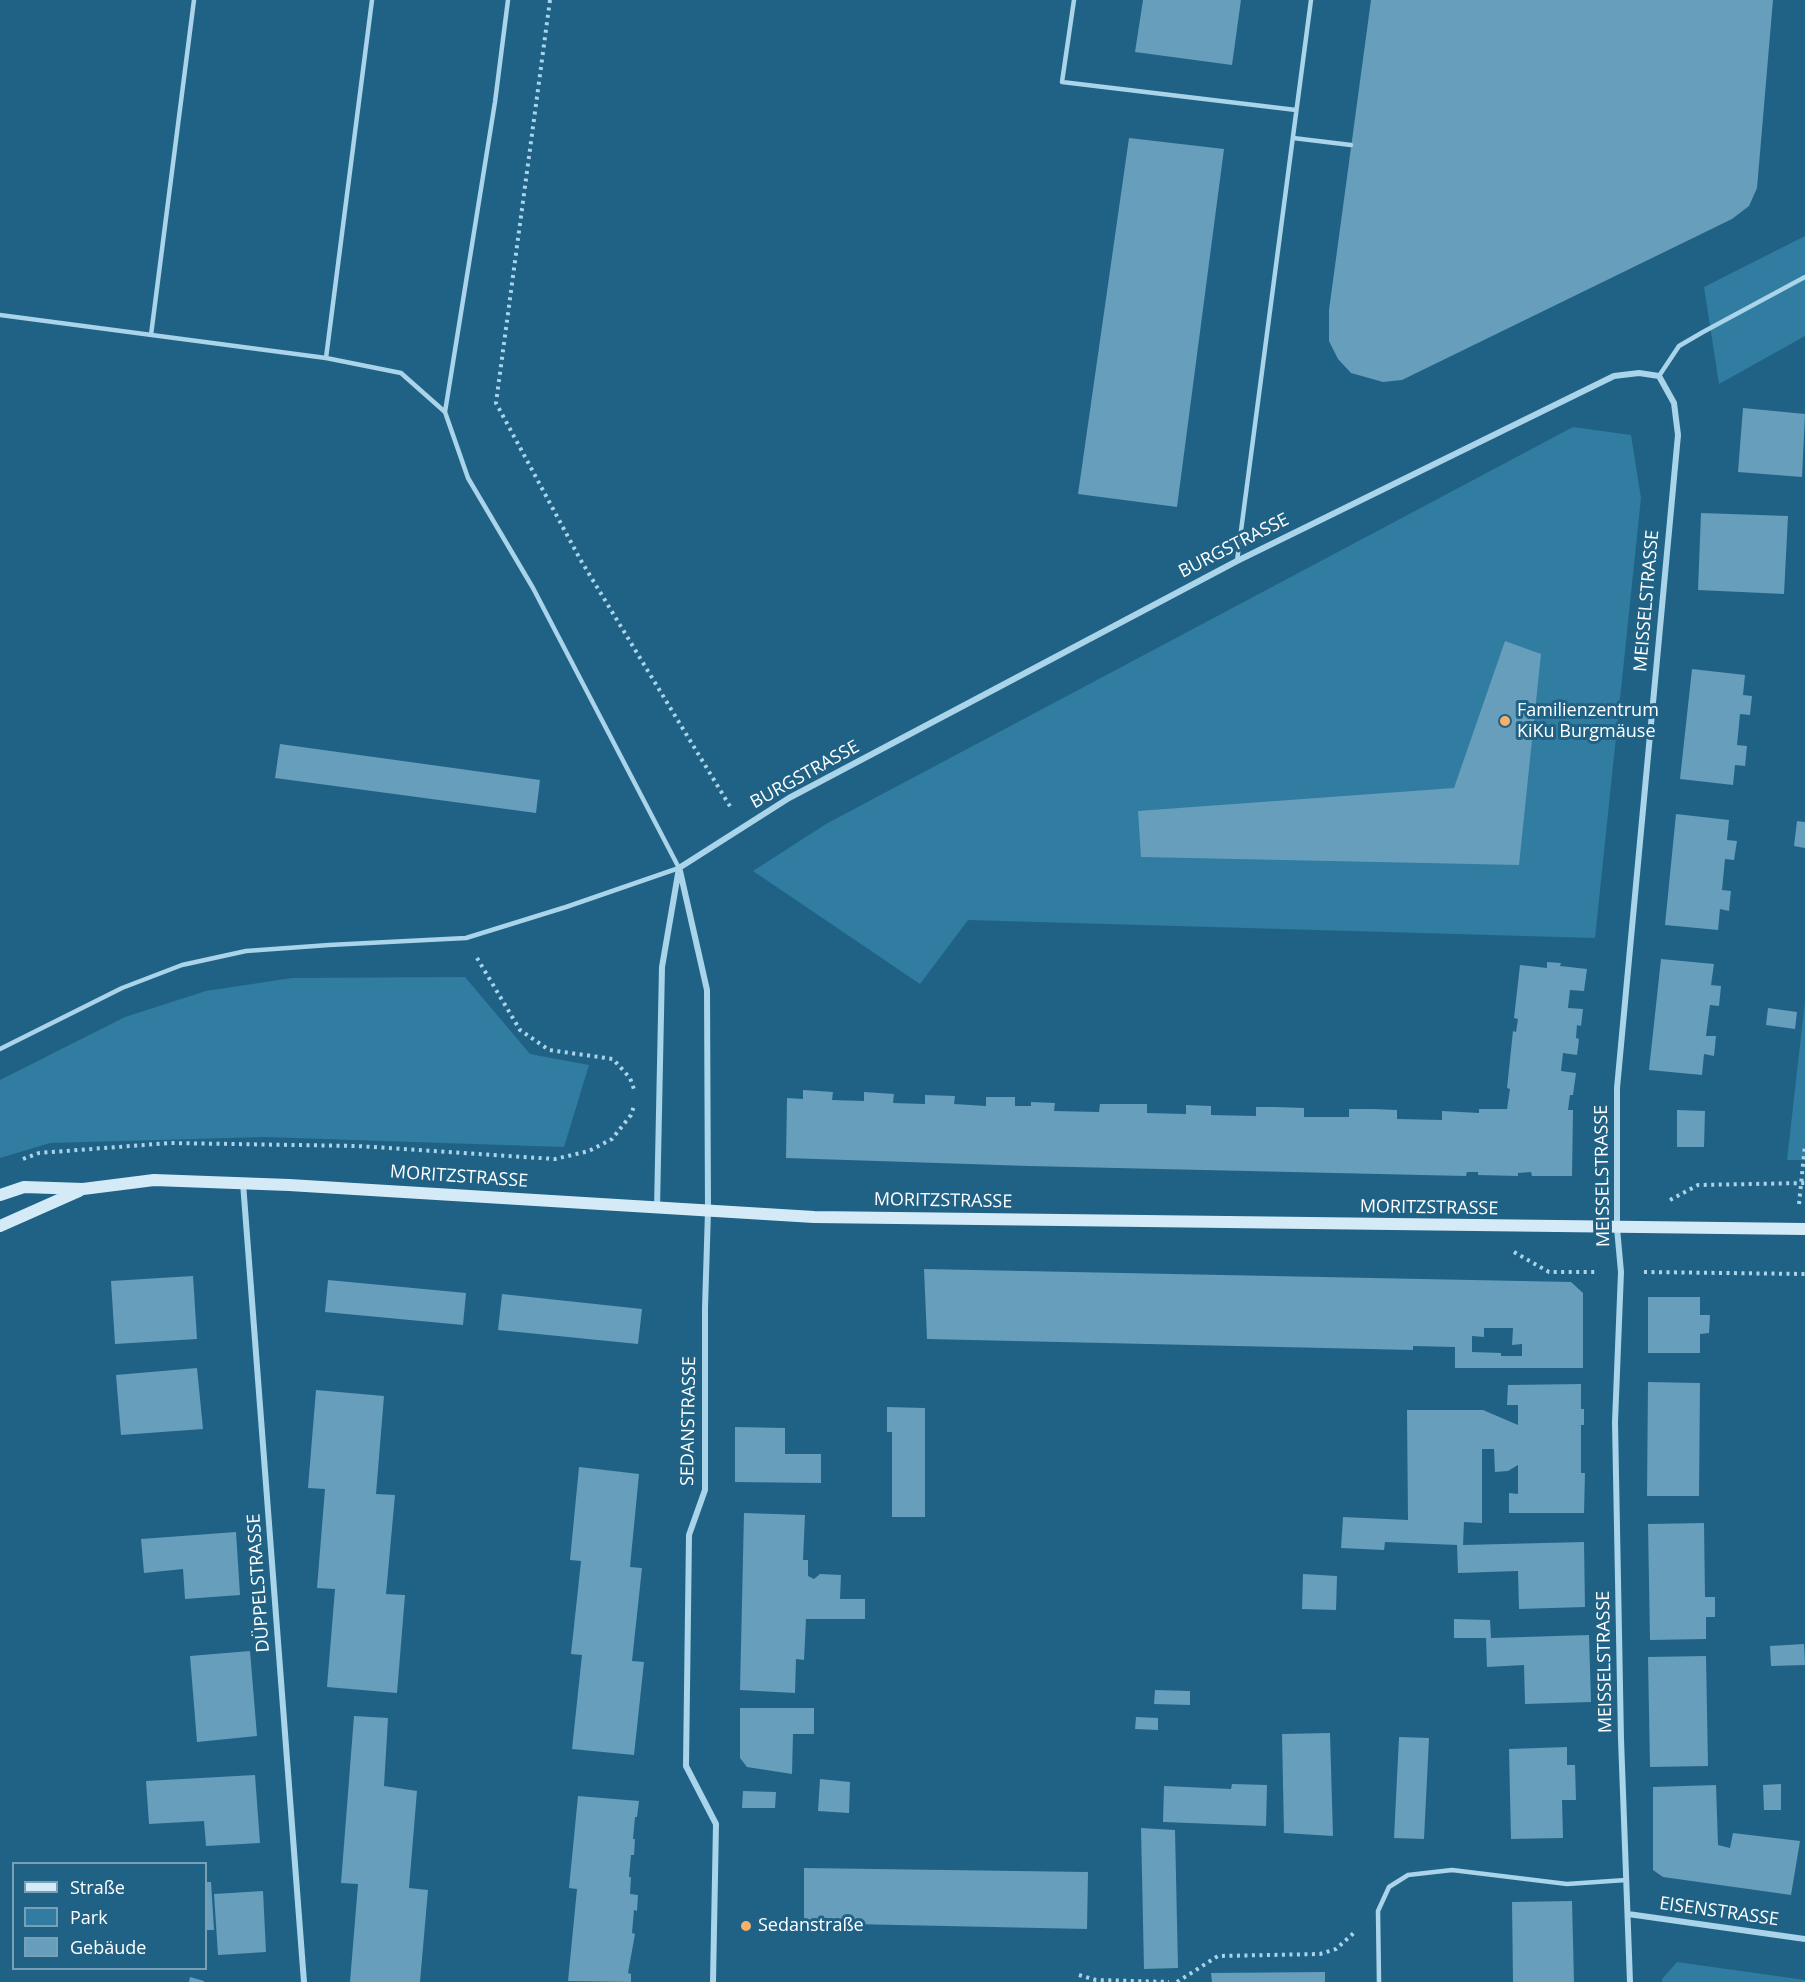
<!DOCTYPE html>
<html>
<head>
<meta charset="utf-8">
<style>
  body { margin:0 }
  #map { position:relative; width:1805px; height:1982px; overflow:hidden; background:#206285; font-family:"Open Sans",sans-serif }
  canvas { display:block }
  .legend { position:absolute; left:12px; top:1862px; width:195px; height:108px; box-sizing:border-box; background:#206285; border:2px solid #79a1b6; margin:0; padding:8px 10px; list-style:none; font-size:18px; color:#fff }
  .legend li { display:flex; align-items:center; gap:12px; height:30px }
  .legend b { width:30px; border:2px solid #79a1b6 }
</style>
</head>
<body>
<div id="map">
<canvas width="1805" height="1982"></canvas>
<ul class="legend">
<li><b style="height:8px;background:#d4ebf7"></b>Straße</li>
<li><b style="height:16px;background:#317ca1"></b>Park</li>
<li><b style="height:16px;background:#669ebb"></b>Gebäude</li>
</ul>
</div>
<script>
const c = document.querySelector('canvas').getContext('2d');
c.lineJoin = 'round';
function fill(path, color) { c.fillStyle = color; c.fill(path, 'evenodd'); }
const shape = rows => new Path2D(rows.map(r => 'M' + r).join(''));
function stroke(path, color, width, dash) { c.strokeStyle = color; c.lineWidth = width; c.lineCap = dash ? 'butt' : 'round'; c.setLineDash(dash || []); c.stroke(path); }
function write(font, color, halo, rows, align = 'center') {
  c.font = font + ' "Open Sans",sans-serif'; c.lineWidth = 6; c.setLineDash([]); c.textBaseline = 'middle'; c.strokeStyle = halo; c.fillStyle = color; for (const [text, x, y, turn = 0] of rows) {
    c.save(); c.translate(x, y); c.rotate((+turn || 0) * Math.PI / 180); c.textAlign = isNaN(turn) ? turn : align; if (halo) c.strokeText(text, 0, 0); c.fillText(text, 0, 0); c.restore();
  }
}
fill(shape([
  [1805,236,1805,336,1719,384,1704,287],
  [1573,427,1631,435,1641,498,1595,938,968,920,920,984,753,871,826,824],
  [465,977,530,1054,589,1065,564,1147,264,1137,50,1143,0,1158,0,1080,125,1017,206,991,292,978],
  [1805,1001,1805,1160,1787,1160],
  [1677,1962,1805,1980,1805,1982,1662,1982,1662,1979]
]), '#317ca1');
fill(shape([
  [1143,0,1241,0,1232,65,1135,52],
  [1371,0,1773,0,1757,188,1749,206,1732,219,1402,380,1383,382,1351,373,1338,359,1329,341,1329,310],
  [1129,138,1224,149,1177,507,1078,494],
  [1743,408,1805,414,1802,477,1738,472],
  [1701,513,1788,516,1784,594,1698,590],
  [1505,641,1541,654,1519,865,1141,857,1138,811,1454,788],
  [1692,669,1745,675,1743,695,1752,696,1750,715,1740,714,1737,745,1747,746,1745,766,1735,765,1733,785,1680,779],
  [280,744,540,780,536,813,275,778],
  [1676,814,1729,820,1727,840,1737,841,1734,860,1725,859,1722,890,1731,891,1729,911,1720,909,1718,930,1665,925],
  [1797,821,1805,822,1805,848,1794,846],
  [1661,959,1714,964,1711,985,1721,986,1719,1006,1710,1005,1706,1036,1716,1036,1714,1056,1704,1054,1702,1075,1649,1070],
  [1547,962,1561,963,1560,966,1587,969,1584,991,1570,990,1568,1008,1583,1009,1581,1026,1577,1025,1576,1038,1579,1039,1577,1055,1563,1053,1561,1071,1576,1073,1573,1095,1570,1095,1568,1110,1573,1110,1572,1176,1532,1176,1531,1172,1518,1173,1518,1176,1478,1175,1478,1172,1467,1172,1466,1176,1029,1166,786,1158,787,1098,803,1099,803,1090,833,1092,832,1100,864,1101,864,1092,894,1094,893,1103,925,1104,925,1095,955,1096,954,1104,986,1106,986,1097,1015,1097,1015,1106,1031,1106,1031,1102,1055,1103,1054,1111,1099,1112,1100,1104,1147,1104,1147,1113,1186,1114,1186,1105,1211,1106,1211,1115,1256,1116,1256,1107,1275,1107,1304,1108,1304,1117,1349,1117,1349,1109,1373,1109,1397,1110,1397,1119,1442,1120,1442,1111,1479,1113,1479,1109,1507,1109,1510,1089,1507,1088,1513,1031,1516,1032,1518,1019,1514,1018,1520,965,1547,968],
  [1768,1008,1797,1012,1795,1029,1766,1025],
  [1677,1110,1705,1111,1704,1147,1677,1147],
  [924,1269,1571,1282,1583,1293,1583,1368,1455,1368,1455,1347,1413,1346,1413,1350,927,1339],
  [1484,1328,1513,1328,1512,1345,1522,1344,1522,1356,1501,1356,1501,1353,1472,1352,1472,1336,1484,1337],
  [193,1276,197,1339,115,1344,111,1281],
  [328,1280,466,1293,463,1325,325,1312],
  [502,1294,642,1309,638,1344,498,1330],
  [1648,1297,1700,1297,1700,1315,1710,1315,1709,1333,1700,1334,1700,1353,1648,1353],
  [197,1368,203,1429,121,1435,116,1375],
  [1648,1382,1700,1383,1699,1496,1647,1496],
  [1581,1384,1581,1409,1584,1409,1584,1425,1581,1425,1581,1473,1585,1473,1584,1513,1509,1513,1509,1493,1518,1494,1518,1465,1508,1471,1495,1472,1494,1449,1482,1449,1482,1523,1464,1522,1463,1545,1584,1542,1585,1607,1519,1609,1518,1571,1458,1573,1457,1545,1385,1542,1384,1550,1341,1548,1343,1517,1408,1520,1407,1410,1483,1410,1518,1425,1518,1405,1507,1405,1508,1385],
  [316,1390,384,1396,376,1494,395,1495,386,1594,405,1595,397,1693,327,1687,335,1589,317,1588,325,1489,308,1488],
  [887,1407,925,1408,925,1517,892,1517,892,1432,887,1432],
  [735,1427,785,1428,785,1454,821,1454,821,1483,735,1482],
  [579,1467,639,1474,630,1567,642,1568,632,1661,644,1662,634,1755,572,1749,582,1655,571,1654,581,1561,570,1560],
  [744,1513,805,1515,803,1560,808,1560,808,1576,814,1579,820,1574,841,1575,840,1599,865,1599,865,1619,806,1619,804,1660,796,1659,795,1693,740,1690],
  [1704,1523,1705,1597,1715,1597,1715,1617,1706,1617,1706,1639,1650,1640,1648,1524],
  [236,1532,240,1595,185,1599,183,1569,144,1573,141,1539],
  [1303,1574,1337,1576,1336,1610,1302,1609],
  [1454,1619,1490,1620,1491,1638,1589,1635,1591,1702,1525,1704,1524,1665,1487,1667,1486,1638,1454,1638],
  [1804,1644,1805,1665,1771,1666,1770,1646],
  [250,1651,257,1736,197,1742,190,1656],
  [1706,1656,1708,1766,1650,1767,1648,1657],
  [1155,1690,1190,1691,1190,1705,1154,1704],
  [740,1708,814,1708,814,1734,793,1734,792,1774,747,1767,740,1758],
  [354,1716,388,1718,384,1786,417,1791,409,1888,428,1890,420,1982,350,1982,358,1884,341,1883],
  [1136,1717,1158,1718,1158,1730,1135,1729],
  [1330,1733,1333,1836,1284,1833,1282,1734],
  [1399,1737,1429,1738,1424,1839,1394,1838],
  [1567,1747,1567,1765,1575,1765,1576,1800,1562,1800,1563,1838,1511,1839,1509,1749],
  [255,1775,260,1843,206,1846,204,1821,149,1824,146,1781],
  [820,1779,850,1782,849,1813,818,1811],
  [1232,1784,1267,1785,1266,1826,1163,1822,1164,1786,1231,1789],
  [1781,1784,1781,1810,1764,1810,1763,1785],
  [1716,1785,1718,1845,1730,1848,1733,1833,1800,1841,1791,1895,1663,1877,1653,1870,1653,1787],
  [743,1791,776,1792,775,1808,742,1808],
  [578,1796,639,1801,637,1817,635,1817,633,1839,635,1839,634,1855,631,1855,629,1877,631,1877,630,1894,638,1895,637,1911,634,1910,632,1933,635,1934,628,1973,631,1974,631,1982,568,1981,577,1889,569,1888],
  [1141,1828,1175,1830,1178,1968,1144,1969],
  [804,1868,1088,1872,1087,1929,804,1923],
  [206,1882,211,1882,214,1930,206,1930],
  [263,1891,266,1952,218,1955,214,1894],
  [1572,1901,1574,1982,1513,1982,1512,1902],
  [1325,1972,1325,1982,1212,1982,1211,1973],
  [190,1977,204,1981,204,1982,189,1982]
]), '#669ebb');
stroke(shape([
  [550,0,496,403,580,559,731,808],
  [477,958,520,1030,549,1050,613,1059,630,1078,635,1092],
  [23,1159,39,1153,170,1143,357,1146,555,1159,589,1151,612,1139,631,1115,634,1106],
  [1670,1200,1698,1185,1805,1183],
  [1799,1204,1805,1145],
  [1514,1252,1549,1272,1597,1272],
  [1644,1272,1805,1274],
  [1079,1975,1096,1980,1169,1982],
  [1177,1982,1218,1956,1320,1954,1336,1949,1356,1931]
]), '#a9d4e9', 4, [3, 4.5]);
stroke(shape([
  [1074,0,1062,82,1296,110],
  [1293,138,1351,145],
  [0,315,326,358,401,373,445,412],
  [151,335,194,0],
  [326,358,372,0],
  [1659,376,1679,346,1703,332,1805,277],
  [1237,561,1311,0],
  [0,1049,122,988,182,965,246,951,329,945,466,938,566,907,679,868,533,588,468,478,445,412,495,102,508,0],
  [1379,1982,1378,1911,1389,1887,1408,1875,1452,1870,1567,1884,1626,1880]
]), '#a9d4e9', 4.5);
stroke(shape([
  [680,871,707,990,708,1211,705,1308,705,1490,689,1535,686,1766,716,1824,713,1982],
  [243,1183,304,1982],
  [657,1208,662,967,679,868,789,798,1237,561,1614,376,1639,373,1659,376,1674,403,1678,435,1617,1088,1617,1228,1621,1272,1615,1422,1621,1739,1630,1982],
  [1628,1914,1805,1939]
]), '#a9d4e9', 6);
stroke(shape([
  [0,1195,24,1187,83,1189,154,1180,289,1185,814,1217,1805,1229],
  [0,1226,79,1191]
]), '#d4ebf7', 12);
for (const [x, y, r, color] of [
  [1505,721,6,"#f7b06a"],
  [746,1926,6,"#f7b06a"]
]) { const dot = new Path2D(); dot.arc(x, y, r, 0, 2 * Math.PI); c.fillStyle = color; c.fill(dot); stroke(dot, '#206285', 2); }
write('18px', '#fff', '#206285', [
  ["BURGSTRASSE",1234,546,-27],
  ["MEISSELSTRASSE",1647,601,-85],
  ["BURGSTRASSE",805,775,-29],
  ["MEISSELSTRASSE",1603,1176,-91],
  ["MORITZSTRASSE",459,1177,4],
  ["MORITZSTRASSE",943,1201,1],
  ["MORITZSTRASSE",1429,1208,1],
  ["SEDANSTRASSE",689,1421,-89],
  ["DÜPPELSTRASSE",259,1583,-94],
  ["MEISSELSTRASSE",1605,1662,-91],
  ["EISENSTRASSE",1719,1912,8]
]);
write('18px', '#fff', '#206285', [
  ["Familienzentrum",1517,711],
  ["KiKu Burgmäuse",1517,732],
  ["Sedanstraße",758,1926]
], 'left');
</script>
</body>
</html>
